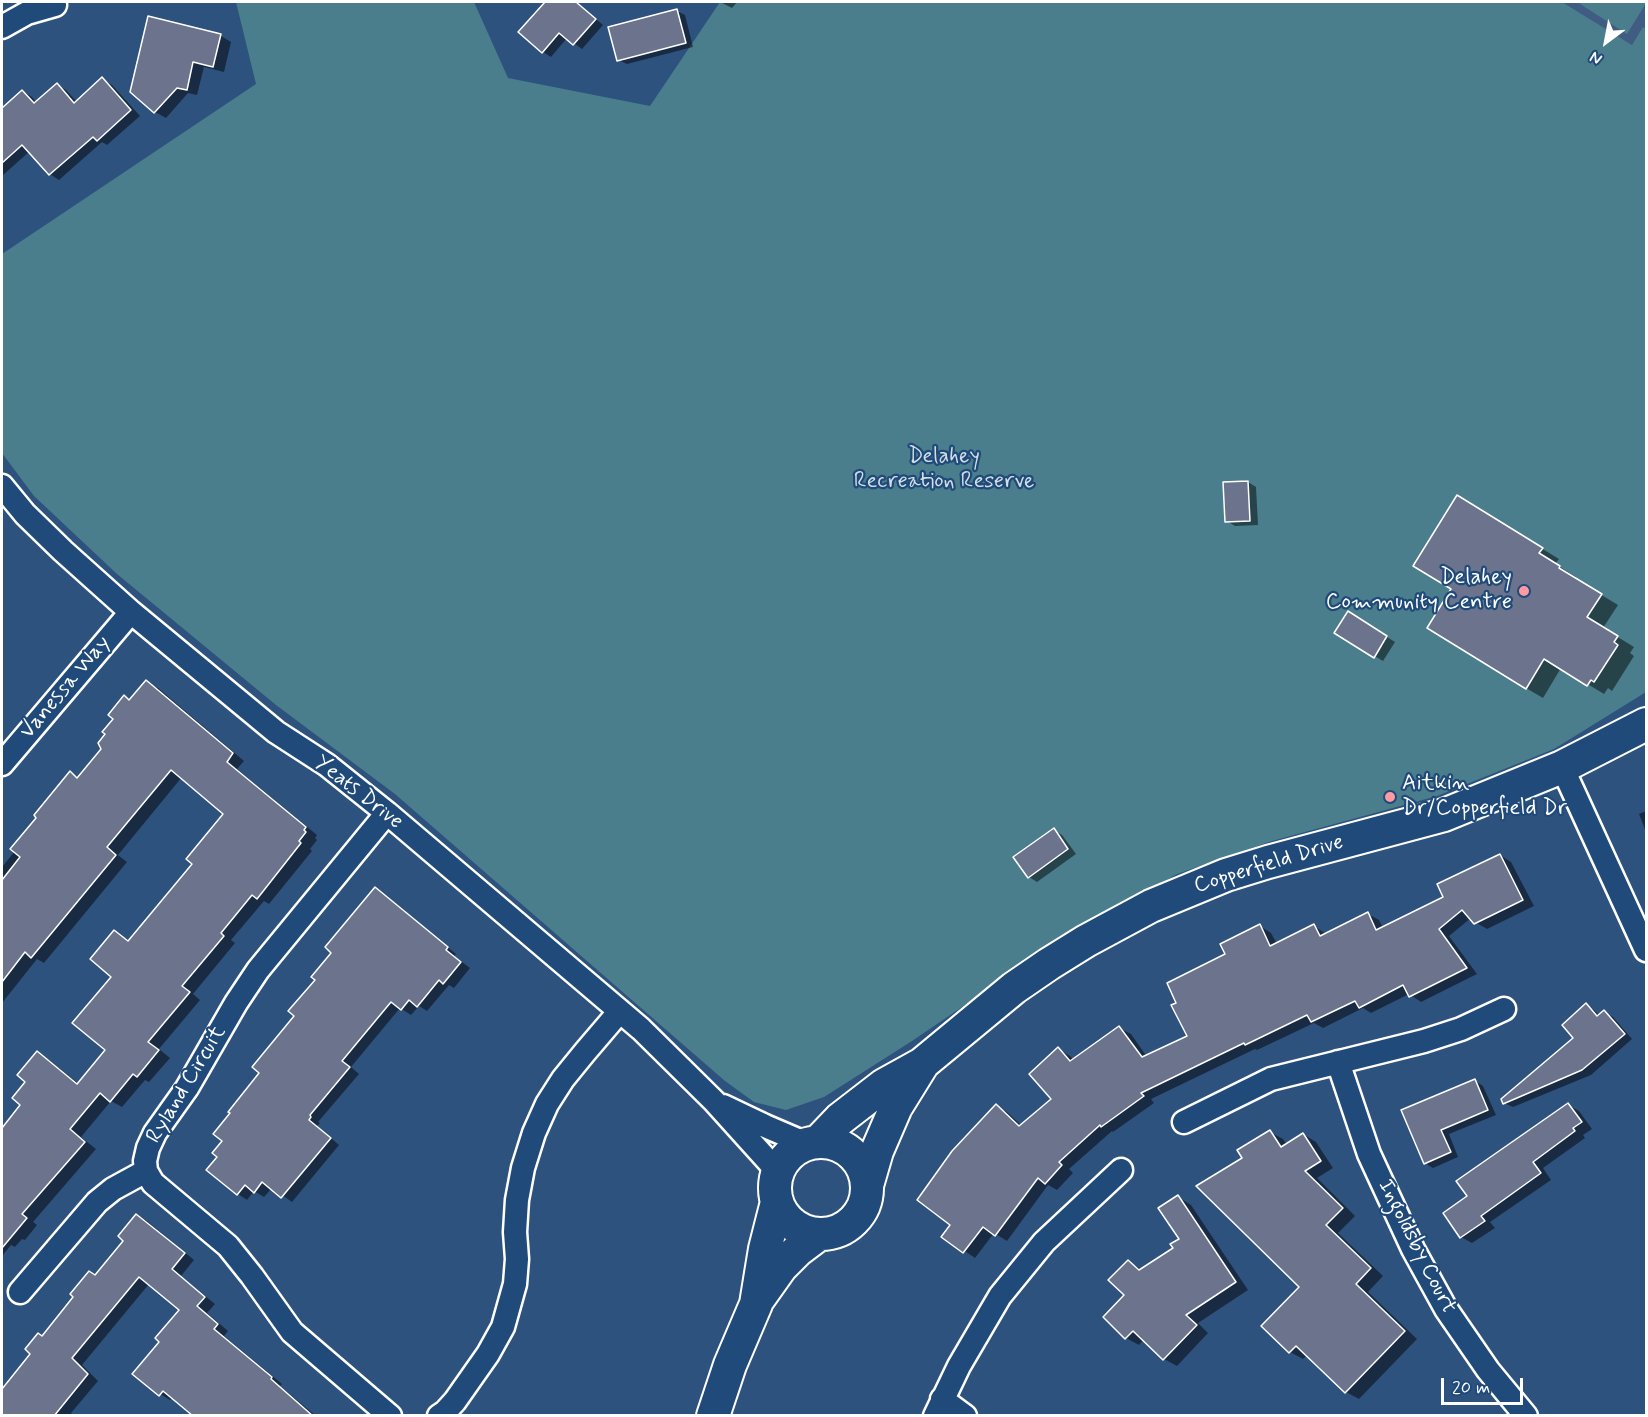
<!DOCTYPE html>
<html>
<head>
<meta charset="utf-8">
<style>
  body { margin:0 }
  #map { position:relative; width:1648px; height:1417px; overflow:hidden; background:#2e527e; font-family:Mynerve,sans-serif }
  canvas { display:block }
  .frame { position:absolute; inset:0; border:3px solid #fff; pointer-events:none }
  .north { position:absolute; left:1576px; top:12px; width:60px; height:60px; -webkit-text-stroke:4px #1f4a7a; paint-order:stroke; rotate:212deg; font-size:16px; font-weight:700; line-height:24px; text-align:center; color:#fff }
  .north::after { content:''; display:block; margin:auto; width:21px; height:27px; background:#fff; clip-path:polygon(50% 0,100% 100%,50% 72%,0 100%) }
  .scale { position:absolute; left:1441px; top:1378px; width:82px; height:27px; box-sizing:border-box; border:3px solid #fff; border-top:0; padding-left:8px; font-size:18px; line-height:21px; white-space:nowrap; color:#fff; -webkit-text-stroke:4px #1f4a7a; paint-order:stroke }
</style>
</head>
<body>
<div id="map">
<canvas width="1648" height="1417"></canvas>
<div class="frame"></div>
<div class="north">N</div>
<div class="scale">20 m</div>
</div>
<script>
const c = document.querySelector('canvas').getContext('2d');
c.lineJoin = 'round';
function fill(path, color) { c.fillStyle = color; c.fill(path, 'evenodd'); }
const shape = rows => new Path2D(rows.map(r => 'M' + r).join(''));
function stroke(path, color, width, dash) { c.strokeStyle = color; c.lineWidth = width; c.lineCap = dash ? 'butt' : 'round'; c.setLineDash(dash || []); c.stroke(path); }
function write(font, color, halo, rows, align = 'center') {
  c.font = font + ' Mynerve,sans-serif'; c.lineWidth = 4.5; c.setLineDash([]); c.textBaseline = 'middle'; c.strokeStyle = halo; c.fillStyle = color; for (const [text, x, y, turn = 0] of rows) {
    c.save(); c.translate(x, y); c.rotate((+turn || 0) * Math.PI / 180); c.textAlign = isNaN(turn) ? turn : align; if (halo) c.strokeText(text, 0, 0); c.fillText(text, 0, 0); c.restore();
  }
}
fill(shape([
  [1562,2,1646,2,1646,29,1643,28,1632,45]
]), '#405c82');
fill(shape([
  [236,2,474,2,508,78,650,106,720,2,1562,2,1632,45,1643,27,1646,29,1646,692,1554,749,1437,796,1272,841,1177,874,1059,941,912,1041,824,1097,786,1110,754,1102,725,1081,395,794,276,705,117,574,34,496,2,453,2,254,256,84],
  [1577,2,1646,2,1646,3,1627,34]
]), '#4a7e8c');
fill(shape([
  [547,2,576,2,603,25,582,49,567,38,551,57,543,52,521,32],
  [720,2,737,2,732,8],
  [677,11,685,15,693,47,627,64,618,60],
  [149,18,221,36,231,42,224,72,204,67,197,95,188,93,166,118,155,112,132,92],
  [102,79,112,85,140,116,107,145,102,142,59,180,50,174,30,151,2,176,2,110,23,91,32,97,37,103,57,85,66,90,77,102],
  [1248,482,1256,487,1258,525,1235,526,1227,521],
  [1474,507,1559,559,1555,564,1576,577,1575,579,1618,605,1603,628,1634,647,1630,653,1634,656,1612,691,1608,688,1604,694,1561,668,1543,698,1526,688,1453,589],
  [1349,613,1395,642,1383,661,1336,633],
  [146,682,158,688,244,761,237,769,317,835,315,838,317,840,310,849,312,851,269,904,264,901,231,940,235,943,193,994,200,1000,159,1049,170,1058,149,1082,145,1080,122,1107,111,1101,81,1137,96,1149,33,1222,37,1225,25,1240,22,1239,15,1247,11,1245,2,1256,2,1130,22,1105,27,1082,37,1053,49,1060,79,1084,107,1050,114,932,130,941,194,864,225,814,182,777,118,855,127,862,44,963,37,959,2,1003,2,867,15,851,70,773,79,778,103,749,130,701],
  [1646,811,1646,832,1639,814],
  [1054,830,1062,835,1076,854,1037,882,1029,877],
  [1500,855,1511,862,1534,906,1487,929,1475,922,1471,918,1449,936,1477,974,1421,1002,1409,994,1371,1013,1363,1008,1323,1028,1314,1023,1257,1050,1255,1049,1151,1099,1154,1103,1113,1132,1112,1131,1069,1169,1073,1173,1057,1190,1048,1185,1007,1241,994,1233,975,1258,944,1237,952,1225,996,1106,1007,1112,1022,1126,1053,1099,1058,1049,1070,1056,1074,1060,1119,1028,1131,1034,1147,1057,1189,1037,1227,955,1260,926,1271,933,1277,944,1314,926,1326,934,1368,914,1379,920,1383,928,1445,898],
  [376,889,385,895,456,954,454,956,470,968,454,988,449,985,427,1011,419,1006,411,1015,400,1008,351,1067,359,1074,318,1122,320,1123,317,1126,339,1145,292,1202,272,1188,264,1197,254,1191,247,1200,238,1194,219,1157,224,1141,262,1073,317,980],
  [1586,1005,1594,1010,1600,1016,1604,1012,1613,1017,1632,1039,1591,1075,1513,1107,1504,1103,1575,1038],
  [1475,1081,1483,1086,1496,1115,1449,1134,1458,1157,1433,1168,1425,1163,1403,1111],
  [1568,1105,1579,1111,1592,1129,1583,1135,1585,1138,1543,1168,1551,1180,1490,1222,1495,1228,1472,1243,1461,1237,1445,1213,1469,1197],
  [1270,1132,1283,1139,1287,1145,1303,1134,1316,1142,1333,1168,1317,1178,1355,1216,1338,1233,1383,1276,1368,1292,1417,1339,1359,1399,1346,1392,1307,1355,1303,1359,1290,1352,1301,1287,1244,1158],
  [1178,1197,1191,1205,1248,1290,1198,1323,1208,1333,1177,1366,1164,1359,1144,1339,1139,1345,1126,1338,1126,1295,1129,1262,1141,1269,1175,1248,1181,1239],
  [137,1215,147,1221,194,1260,181,1276,215,1304,207,1313,228,1331,224,1336,282,1384,280,1386,316,1416,196,1416,173,1397,170,1400,160,1394,161,1341,181,1310,149,1284,82,1365,98,1381,71,1413,73,1416,2,1416,2,1392,33,1354,43,1337,125,1240]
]), '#0007');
const building = shape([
  [545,2,576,2,596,19,573,45,559,33,542,53,518,32,545,2],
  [677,9,686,43,617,61,608,27,677,9],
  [148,16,221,34,213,67,193,62,187,90,177,88,154,113,130,92,148,16],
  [102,77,131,110,97,141,93,137,49,175,22,145,2,163,2,108,22,90,34,103,57,83,74,103,102,77],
  [1248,481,1250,521,1225,522,1223,482,1248,481],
  [1457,495,1543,548,1539,553,1560,566,1559,568,1602,594,1587,617,1618,636,1614,642,1618,645,1594,682,1591,680,1587,686,1544,659,1526,689,1427,628,1451,589,1413,566,1457,495],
  [1348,611,1387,636,1374,658,1334,633,1348,611],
  [146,680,233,753,227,762,306,827,304,830,306,832,299,841,301,843,257,899,252,895,221,933,224,936,182,986,190,992,148,1042,159,1050,137,1077,133,1074,110,1102,100,1093,70,1129,85,1142,22,1214,27,1218,2,1248,2,1128,20,1105,12,1098,25,1082,17,1075,37,1051,77,1084,105,1050,72,1023,111,977,90,959,114,930,128,941,192,864,186,859,223,814,171,770,107,847,116,855,31,958,25,952,2,982,2,880,20,857,10,849,36,818,34,815,70,771,77,778,101,749,98,743,105,734,102,732,113,719,108,715,124,695,129,700,146,680],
  [1054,828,1068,849,1028,878,1013,857,1054,828],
  [1500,854,1523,900,1474,924,1462,910,1439,929,1467,968,1409,997,1403,985,1359,1008,1355,1001,1311,1022,1307,1015,1245,1045,1244,1043,1141,1093,1144,1096,1101,1127,1100,1125,1059,1162,1062,1165,1045,1184,1038,1178,995,1236,983,1227,963,1253,941,1237,950,1225,917,1200,952,1151,996,1104,1019,1126,1051,1099,1029,1074,1058,1047,1070,1061,1119,1026,1142,1057,1187,1036,1171,1005,1176,1003,1167,983,1225,954,1220,944,1260,924,1270,946,1314,924,1320,936,1368,912,1376,930,1443,897,1437,884,1500,854],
  [375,887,448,947,446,950,461,962,443,984,439,980,417,1007,409,1000,401,1010,391,1002,342,1061,350,1067,310,1115,311,1117,309,1120,331,1138,281,1198,262,1182,254,1193,245,1185,237,1195,206,1170,217,1157,212,1153,222,1141,213,1134,230,1113,228,1112,259,1073,252,1067,294,1016,288,1011,315,980,311,977,331,953,325,947,375,887],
  [1586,1003,1597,1016,1604,1010,1625,1034,1582,1070,1503,1104,1501,1099,1573,1038,1562,1025,1586,1003],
  [1475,1079,1488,1110,1441,1130,1451,1152,1424,1164,1401,1110,1475,1079],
  [1568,1103,1582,1122,1573,1128,1575,1131,1533,1162,1541,1173,1481,1216,1485,1221,1460,1238,1443,1213,1467,1196,1456,1181,1568,1103],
  [1270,1130,1281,1147,1303,1133,1321,1161,1305,1171,1343,1208,1326,1225,1371,1268,1356,1284,1405,1331,1345,1393,1296,1346,1289,1353,1261,1326,1299,1287,1196,1186,1242,1158,1237,1150,1270,1130],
  [1178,1195,1236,1282,1186,1315,1197,1325,1163,1360,1133,1331,1125,1339,1103,1317,1124,1295,1108,1280,1128,1260,1139,1270,1173,1248,1170,1244,1179,1239,1158,1208,1178,1195],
  [136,1214,185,1253,172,1269,205,1297,197,1306,218,1324,214,1329,272,1377,271,1379,313,1416,193,1416,163,1391,159,1396,132,1374,159,1342,155,1338,179,1310,139,1277,72,1358,88,1374,54,1416,2,1416,2,1389,30,1354,25,1349,38,1333,42,1336,73,1297,70,1294,89,1271,95,1275,123,1241,118,1236,136,1214]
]);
fill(building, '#6b748c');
stroke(building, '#fff', 1.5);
const street = shape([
  [2,27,27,13,55,5],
  [2,486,25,514,63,551,131,612,276,732,327,765,387,813,641,1029,714,1101,778,1172],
  [2,764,131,612],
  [1562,767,1646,950],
  [387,813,258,970,236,1003,187,1088,155,1133,148,1148,145,1161,146,1171,153,1183,228,1246,252,1276,292,1332,390,1416],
  [1338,1062,1369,1154,1413,1249,1446,1309,1488,1370,1526,1416],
  [723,1106,765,1126,807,1144],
  [1184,1122,1271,1079,1424,1041,1461,1029,1504,1009],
  [20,1292,97,1202,113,1189,146,1171],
  [942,1399,965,1416],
  [439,1416,445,1412,455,1401,488,1354,503,1327,515,1284,517,1259,515,1232,517,1200,523,1168,534,1133,547,1104,563,1079,585,1052,620,1011],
  [935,1416,959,1366,1000,1296,1044,1242,1121,1170]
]);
const secondary = shape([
  '775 1188a46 46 0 1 1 92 0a46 46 0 1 1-92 0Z',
  [818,1142,840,1119,884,1085,922,1064,1014,988,1049,964,1086,941,1151,906,1226,875,1268,862,1444,815,1562,767,1646,724],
  [868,1182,877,1151,896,1107,922,1065],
  [759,1298,781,1267,798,1250,818,1235],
  [713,1416,730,1365,756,1304,765,1249,777,1202]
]);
stroke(street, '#fff', 27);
stroke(secondary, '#fff', 36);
stroke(street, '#1f4a7a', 22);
stroke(secondary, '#1f4a7a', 32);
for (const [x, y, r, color] of [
  [1524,591,6,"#ff9aa2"],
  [1390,797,6,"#ff9aa2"]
]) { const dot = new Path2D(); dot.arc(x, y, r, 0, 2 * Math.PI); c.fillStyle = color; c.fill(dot); stroke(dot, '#1f4a7a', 2); }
write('22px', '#d2dfe2', '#1f4a7a', [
  ["Delahey",944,457],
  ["Recreation Reserve",944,482]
]);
write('22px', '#fff', '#1f4a7a', [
  ["Delahey",1512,578],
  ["Community Centre",1512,603],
  ["Aitkin",1402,784,"left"],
  ["Dr/Copperfield Dr",1402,809,"left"]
], 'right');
write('22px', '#fff', '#1f4a7a', [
  ["Vanessa Way",66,688,-50],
  ["Yeats Drive",358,793,38],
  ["Copperfield Drive",1269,865,-17],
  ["Ryland Circuit",187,1085,-59],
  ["Ingoldsby Court",1416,1247,63]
]);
</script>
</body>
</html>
